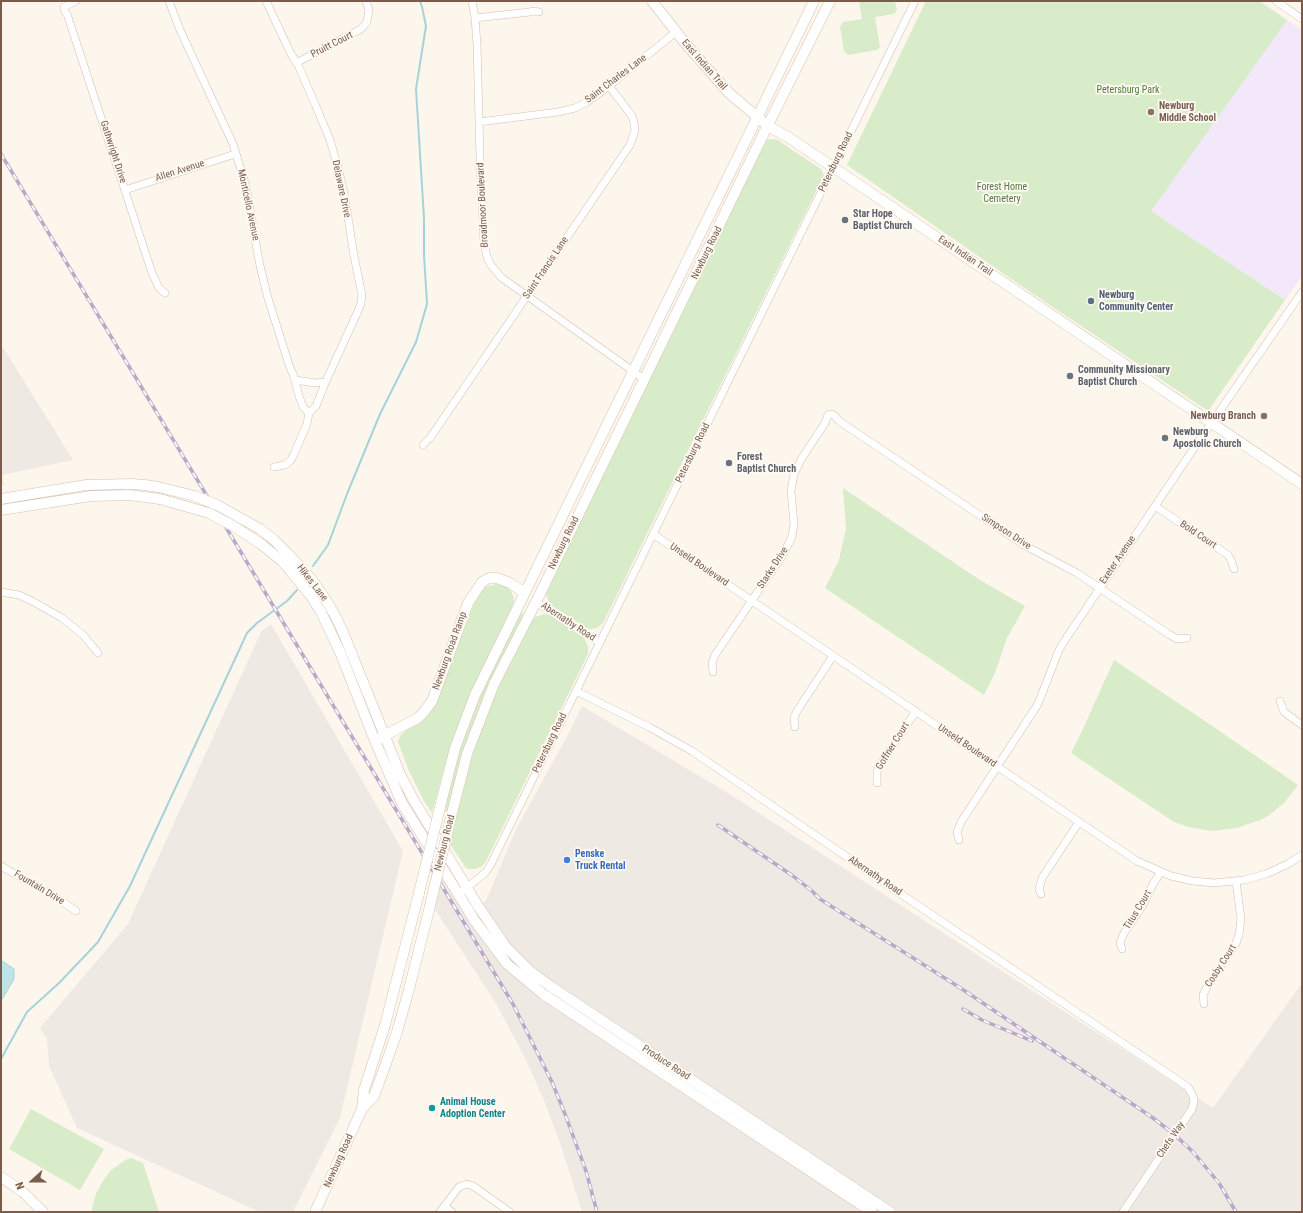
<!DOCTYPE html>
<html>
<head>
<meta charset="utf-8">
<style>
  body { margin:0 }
  #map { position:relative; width:1303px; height:1213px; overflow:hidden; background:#fdf6ec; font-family:"Roboto Condensed",sans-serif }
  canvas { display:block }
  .frame { position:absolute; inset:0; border:2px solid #7a5c4d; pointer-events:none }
  .north { position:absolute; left:12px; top:1161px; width:40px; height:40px; -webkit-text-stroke:3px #fffaf3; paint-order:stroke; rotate:249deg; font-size:11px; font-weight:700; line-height:16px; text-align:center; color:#7a5c4d }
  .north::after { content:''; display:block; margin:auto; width:14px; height:18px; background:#7a5c4d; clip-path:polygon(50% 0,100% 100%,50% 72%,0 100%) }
</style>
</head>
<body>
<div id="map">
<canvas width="1303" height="1213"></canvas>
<div class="frame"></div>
<div class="north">N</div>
</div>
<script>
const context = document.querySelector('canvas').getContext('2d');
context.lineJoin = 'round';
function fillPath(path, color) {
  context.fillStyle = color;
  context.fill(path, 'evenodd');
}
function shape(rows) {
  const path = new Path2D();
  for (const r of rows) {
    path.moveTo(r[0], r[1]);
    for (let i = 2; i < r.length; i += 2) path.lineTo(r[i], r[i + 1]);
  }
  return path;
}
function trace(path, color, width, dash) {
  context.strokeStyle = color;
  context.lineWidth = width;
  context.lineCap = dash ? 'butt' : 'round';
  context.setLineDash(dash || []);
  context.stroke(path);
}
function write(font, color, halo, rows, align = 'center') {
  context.font = font + ' "Roboto Condensed",sans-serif';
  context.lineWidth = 3.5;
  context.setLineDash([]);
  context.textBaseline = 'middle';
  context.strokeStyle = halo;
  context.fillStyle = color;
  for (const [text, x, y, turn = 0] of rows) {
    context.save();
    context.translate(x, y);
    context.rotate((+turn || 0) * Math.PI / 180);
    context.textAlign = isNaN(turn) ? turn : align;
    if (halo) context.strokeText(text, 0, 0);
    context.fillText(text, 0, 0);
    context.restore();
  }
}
const industrial = shape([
  [1,344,73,460,2,475,4,485,1,486],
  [271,624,403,851,340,1118,293,1212,260,1212,77,1128,49,1066,47,1039,40,1028,128,924,261,632],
  [582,706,728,793,1213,1108,1302,983,1302,1212,582,1212,562,1149,545,1103,526,1060,497,1005,434,908,442,876,465,914,486,901,516,829,569,733]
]);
const education = shape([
  [926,1,1259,1,1302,30,1302,276,1285,300,1151,211]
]);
const green = shape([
  [859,1,895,1,897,10,894,14,875,17,880,47,877,50,848,55,844,51,840,27,843,22,862,19],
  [926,1,1259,1,1287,20,1151,211,1285,300,1208,411,1017,283,847,165],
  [773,139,778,140,785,145,795,152,821,169,824,175,603,623,597,628,590,629,585,627,551,605,546,595,548,585,754,164,767,140],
  [843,488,980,580,1025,606,1007,638,995,673,984,695,825,588,839,560,846,528],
  [496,584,508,587,511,591,514,598,513,610,481,674,447,758,432,813,424,801,409,771,398,742,400,736,405,731,421,721,437,699,478,594,485,587],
  [520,612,525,615,448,810,445,812,446,806,445,805,453,770,464,736,489,674],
  [544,614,549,615,553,617,584,638,588,646,588,654,485,863,481,867,475,869,469,869,466,868,450,844,456,821,455,820,477,738,498,688,531,621,535,617],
  [1114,660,1205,721,1298,785,1284,803,1268,816,1260,820,1237,828,1212,831,1188,827,1174,822,1111,780,1071,753,1082,731],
  [31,1109,104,1149,80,1190,9,1149],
  [131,1158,143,1163,159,1212,92,1212,92,1208,96,1194,103,1181,110,1171,125,1160]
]);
const water = shape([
  [1,960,14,969,14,979,1,1001,1,960]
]);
const stream = shape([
  [313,566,328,545,347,494,380,414,416,342,427,304,424,255,424,218,416,89,426,26,422,7,420,1],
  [1,1059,27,1012,59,983,98,942,130,886,247,633,257,623,287,601,297,590]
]);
const street = shape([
  [76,1,64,7,65,12,67,14,152,273,159,288,165,293],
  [169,1,180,30,233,144,246,186,259,261,267,295,290,368,293,374,299,396,303,407,309,413],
  [266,1,291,54,298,65,315,104,330,140,339,171,345,198,354,256,362,295,361,303,358,311,326,381,316,406,309,413,307,424,294,454,291,460,285,465,274,467],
  [472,1,475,18,477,44,480,158,484,243,487,257,490,264,502,278,644,379],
  [1276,1,1302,19],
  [475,18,530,12,533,11,539,12],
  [296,63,361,29,367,22,368,15,369,10,366,1],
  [479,122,558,112,575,108,587,102,609,86,676,32],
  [125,190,235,154],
  [295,380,315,383,325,382],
  [423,445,430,438,630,145,635,131,634,123,632,116,609,86],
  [1155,506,1228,555,1231,560,1234,569],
  [653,534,1137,861,1171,876,1193,881,1214,883,1244,880,1266,874,1288,864,1302,855],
  [1,592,19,595,32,601,62,618,83,635,98,653],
  [536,602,600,643],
  [713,672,712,663,715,655,782,556,789,543,792,536,794,524,791,491,794,474,802,458,825,423,828,415,831,414,834,415,839,421,1024,545,1077,573,1170,635,1177,639,1187,638],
  [576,691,649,727,692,751,901,894,1188,1087,1193,1096,1194,1101,1192,1109,1123,1212],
  [1280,701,1284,712,1302,725],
  [795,727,794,718,797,711,833,656],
  [877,783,877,772,879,766,916,711],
  [959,840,957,832,961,822,1038,704,1059,650,1067,637,1192,451,1302,292],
  [1,866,60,900,76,911],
  [463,891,486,872,491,864,915,1],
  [1041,894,1039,889,1042,878,1079,822],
  [1122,949,1120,943,1124,933,1143,905,1153,884,1161,872],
  [1204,1004,1203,995,1207,987,1236,943,1239,935,1241,919,1236,881],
  [444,1206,452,1212],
  [440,1212,459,1187,467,1184,473,1186,510,1212]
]);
const secondary = shape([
  [652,1,685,43,729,93,768,126,788,137,843,174,1302,484],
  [1,499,86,485,131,484,145,485,158,487],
  [1,510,91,496,129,495,160,499],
  [260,529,273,539,289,555,313,581,326,600,337,619,345,637,400,774,413,799,478,906,506,947,530,971,550,986,890,1212],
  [261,544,283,562,311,596,321,612,340,652,375,741,402,803,475,921,507,964,543,994,872,1212],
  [380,738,418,718,423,713,432,701,468,603,482,582,489,578,497,578,510,583,525,593],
  [441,803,455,748,475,695,814,1],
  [451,817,467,754,494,684,536,602,762,137,830,1],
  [362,1109,364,1090,385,1025,419,893],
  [1,1177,23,1192,43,1212],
  [315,1212,362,1109,374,1096,384,1069,397,1032,408,993,429,910]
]);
const rail = shape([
  [1,154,513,1004,552,1082,565,1114,586,1171,597,1212],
  [718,825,793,876,812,891,820,899,834,908,910,956,965,991,1153,1118,1175,1135,1193,1152,1219,1183,1236,1212],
  [963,1009,982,1020,1032,1041]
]);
const secondaryBridge = shape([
  [158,487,195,496,217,505,260,529],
  [160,499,209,513,235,527,261,544],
  [419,893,441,803],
  [429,910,451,817]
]);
const markers = [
  [1151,112,4,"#8d6e63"],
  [845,220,4,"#6b7280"],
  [1091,301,4,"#5c6f8a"],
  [1070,376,4,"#6b7280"],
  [1264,416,4,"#8d6e63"],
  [1165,438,4,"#6b7280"],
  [729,463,4,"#6b7280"],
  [567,860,4,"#3f7fe0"],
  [432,1108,4,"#0f9aa8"]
];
const streetNames = [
  ["Pruitt Court",332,45,-27],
  ["East Indian Trail",704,65,49],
  ["Saint Charles Lane",616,79,-37],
  ["Gathwright Drive",113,152,72],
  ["Petersburg Road",836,162,-64],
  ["Allen Avenue",180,171,-18],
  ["Delaware Drive",341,189,78],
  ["Monticello Avenue",248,205,78],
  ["Broadmoor Boulevard",483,205,-93],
  ["Newburg Road",707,253,-64],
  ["East Indian Trail",965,256,34],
  ["Saint Francis Lane",546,268,-56],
  ["Petersburg Road",693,453,-64],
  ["Simpson Drive",1006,532,33],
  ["Bold Court",1198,535,34],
  ["Newburg Road",564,543,-64],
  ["Exeter Avenue",1118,560,-56],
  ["Unseld Boulevard",699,565,34],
  ["Starks Drive",773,568,-57],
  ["Hikes Lane",312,583,52],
  ["Abernathy Road",568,622,33],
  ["Newburg Road Ramp",450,651,-70],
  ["Petersburg Road",550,743,-64],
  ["Goffner Court",893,746,-58],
  ["Unseld Boulevard",967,746,34],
  ["Newburg Road",445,843,-76],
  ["Abernathy Road",875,876,34],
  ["Fountain Drive",39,888,31],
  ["Titus Court",1138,910,-59],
  ["Cosby Court",1221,966,-57],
  ["Produce Road",666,1063,33],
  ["Chefs Way",1171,1140,-56],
  ["Newburg Road",339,1161,-66]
];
const parkNames = [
  ["Petersburg Park",1128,90],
  ["Forest Home",1002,187],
  ["Cemetery",1002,199]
];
const educationNames = [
  ["Newburg",1159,106],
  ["Middle School",1159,118],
  ["Newburg Branch",1256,416,"right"]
];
const worshipNames = [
  ["Star Hope",853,214],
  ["Baptist Church",853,226],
  ["Community Missionary",1078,370],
  ["Baptist Church",1078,382],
  ["Newburg",1173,432],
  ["Apostolic Church",1173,444],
  ["Forest",737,457],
  ["Baptist Church",737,469]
];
const serviceNames = [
  ["Newburg",1099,295],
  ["Community Center",1099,307]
];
const shopNames = [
  ["Penske",575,854],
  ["Truck Rental",575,866]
];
const cultureNames = [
  ["Animal House",440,1102],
  ["Adoption Center",440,1114]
];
fillPath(industrial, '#efe9e4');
fillPath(education, '#f3e8fa');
fillPath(green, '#d8ecc9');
fillPath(water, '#bfe3e8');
trace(water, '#a5d3da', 1);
trace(stream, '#a5d3da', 2);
trace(street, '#d1beb0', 8);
trace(secondary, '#d6c0b0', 11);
trace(street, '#fff', 7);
trace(secondary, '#fff', 10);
trace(rail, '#b9a8c9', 3.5);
trace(rail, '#fffaf3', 2, [6]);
trace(secondaryBridge, '#d6c0b0', 11, []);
trace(secondaryBridge, '#fff', 10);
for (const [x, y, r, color] of markers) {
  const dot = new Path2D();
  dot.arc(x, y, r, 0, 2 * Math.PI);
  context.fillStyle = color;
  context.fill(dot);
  trace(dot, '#fffaf3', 1.5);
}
write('10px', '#7a5c4d', '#fffaf3', streetNames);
write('10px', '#537a41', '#fffaf3', parkNames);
write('bold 10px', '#785e54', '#fffaf3', educationNames, 'left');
write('bold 10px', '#5b616d', '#fffaf3', worshipNames, 'left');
write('bold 10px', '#4e5e75', '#fffaf3', serviceNames, 'left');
write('bold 10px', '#366cbe', '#fffaf3', shopNames, 'left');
write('bold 10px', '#0d838f', '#fffaf3', cultureNames, 'left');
</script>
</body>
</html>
